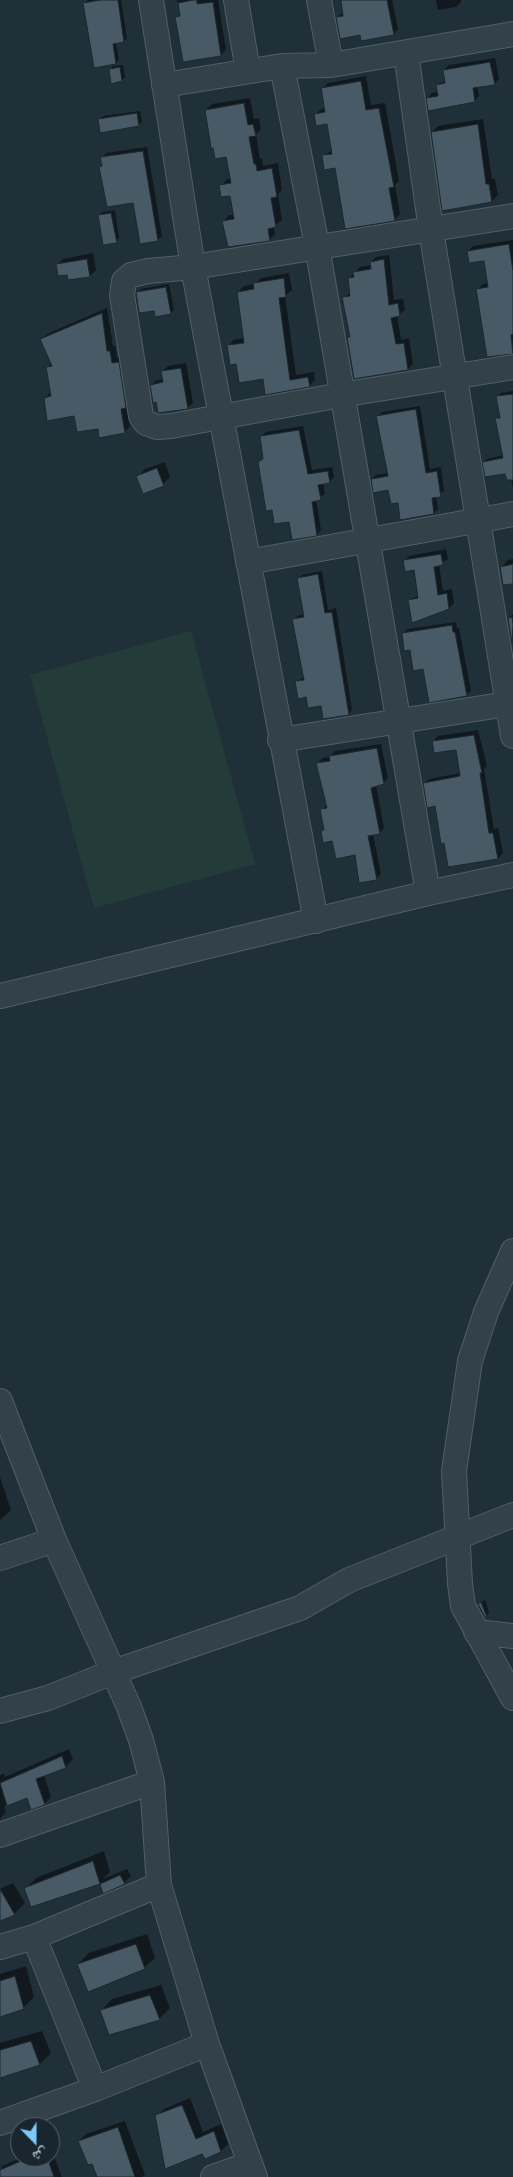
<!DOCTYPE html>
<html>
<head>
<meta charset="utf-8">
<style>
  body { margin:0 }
  #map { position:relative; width:513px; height:2177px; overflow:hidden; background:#203039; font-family:Helvetica,"Noto Naskh Arabic",sans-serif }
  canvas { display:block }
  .north { position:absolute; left:10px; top:2117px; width:50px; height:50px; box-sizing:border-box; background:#19262e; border:1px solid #55626b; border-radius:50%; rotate:158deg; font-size:14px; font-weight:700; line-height:20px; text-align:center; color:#aebcc6 }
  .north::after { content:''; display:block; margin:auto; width:18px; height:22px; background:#7dc8fc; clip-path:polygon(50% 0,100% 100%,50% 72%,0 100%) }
</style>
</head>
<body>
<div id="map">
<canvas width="513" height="2177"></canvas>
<div class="north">ش</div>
</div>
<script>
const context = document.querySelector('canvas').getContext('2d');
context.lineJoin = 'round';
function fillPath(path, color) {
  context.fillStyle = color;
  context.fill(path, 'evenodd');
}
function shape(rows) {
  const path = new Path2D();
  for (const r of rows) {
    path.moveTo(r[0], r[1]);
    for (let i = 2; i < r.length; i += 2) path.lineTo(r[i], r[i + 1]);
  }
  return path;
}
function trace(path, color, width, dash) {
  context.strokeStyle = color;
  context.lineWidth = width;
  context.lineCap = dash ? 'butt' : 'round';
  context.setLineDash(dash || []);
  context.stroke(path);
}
const green = shape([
  [191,631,255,864,94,908,30,675]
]);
const shadow = shape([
  [88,0,121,0,127,38,124,41,116,42,119,60,115,63,84,3],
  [177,0,218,0,226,50,220,55,177,17,180,14],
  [342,0,392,0,398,29,394,34,361,34,337,17,344,12],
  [436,0,461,0,461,2,456,7,438,10],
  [495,58,499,79,494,84,477,86,479,96,474,101,428,98,432,93,438,92,437,85,446,80,444,70,449,65],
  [123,65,125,77,122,80,110,70,113,66],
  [366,76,371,105,385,103,399,181,395,185,400,214,394,220,323,156,333,150,328,122,315,115,321,109,326,108,323,88,328,83],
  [250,98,254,119,259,118,261,129,256,134,260,159,262,158,263,166,278,163,282,190,278,194,282,220,274,226,275,234,269,240,223,222,229,215,235,215,231,194,221,186,227,179,232,179,227,156,206,110,212,104],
  [140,111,142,122,138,125,99,120,103,116],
  [483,119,492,179,495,179,498,195,492,201,432,132,438,126],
  [147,147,162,236,157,240,134,202,100,167,103,165,102,158,106,153],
  [115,210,119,238,116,241,99,216,102,212],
  [513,240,513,353,488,356,478,289,483,284,489,283,485,259,468,251,473,246],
  [93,253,96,270,90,276,68,273,57,265,63,259],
  [389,255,394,300,403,299,405,310,397,316,401,340,409,338,413,364,408,369,348,338,351,334,344,298,351,292,349,279,360,267,371,265,371,262,376,257],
  [289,273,292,290,285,296,296,375,314,372,315,380,309,386,264,378,237,362,228,346,234,340,244,338,238,292,244,286,255,284,261,278],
  [169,284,174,310,170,313,155,309,138,292,141,289],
  [107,308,113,346,115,346,117,358,124,357,131,401,127,405,130,426,124,432,99,427,45,398,51,392,48,367,52,363,42,339,47,334],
  [186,363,193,403,187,408,151,385,157,380,164,379,162,372,168,366],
  [513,391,513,489,510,472,484,462,487,459,503,455,497,419,500,416,498,397,501,393],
  [420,406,430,469,441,467,444,491,436,496,438,509,434,513,399,502,389,489,372,479,376,475,389,473,378,416,382,412],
  [303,426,312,470,332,467,334,477,329,482,323,483,325,494,316,499,321,530,317,534,273,509,259,462,264,458,261,437,266,432],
  [165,462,170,477,163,484,138,476,145,469],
  [446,549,448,559,439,565,443,591,452,589,454,603,449,608,409,600,419,595,415,569,404,561,409,556],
  [513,559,513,582,501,568,508,560],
  [322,571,328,610,336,608,352,710,348,714,322,705,307,696,296,682,304,677,294,619,298,616,304,614,299,579,302,575],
  [513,614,513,643,509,618],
  [456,622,457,628,459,628,471,691,466,695,424,668,403,634,407,629],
  [478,730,487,766,484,769,494,829,498,828,503,853,498,858,436,805,424,784,429,779,460,773,457,749,433,741,438,736],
  [381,744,388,778,383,783,376,785,384,828,379,833,373,834,381,874,376,879,356,854,322,831,325,828,322,810,327,805,318,763,322,758,330,757,335,751],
  [0,1477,11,1510,0,1520],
  [485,1600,489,1612,486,1616,479,1604],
  [69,1749,73,1759,66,1767,44,1775,51,1797,44,1804,28,1797,4,1806,6,1812,0,1819,0,1775,4,1774,5,1777],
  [104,1851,110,1872,103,1879,127,1869,131,1876,124,1883,103,1892,101,1882,32,1906,26,1888,36,1878],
  [13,1883,25,1903,14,1914,0,1920,0,1889],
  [147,1934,155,1958,144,1968,78,1964,89,1953],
  [26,1966,34,1997,23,2008,0,2016,0,1974],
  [161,1985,170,2008,159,2019,102,2010,112,1999],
  [42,2031,51,2053,40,2064,0,2076,0,2043],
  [190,2098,203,2132,221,2124,228,2144,221,2151,203,2152,157,2116,164,2109],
  [125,2121,145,2175,142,2177,98,2177,79,2141,86,2134],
  [50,2146,62,2177,0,2177,2,2166,23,2157,50,2157]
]);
const building = shape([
  [100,0,118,0,124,42,113,44,116,64,94,68,83,3,100,0],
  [193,0,197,0,197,4,213,2,221,56,183,62,175,17,180,16,178,3,193,0],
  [341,0,387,0,394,35,361,41,360,35,340,39,336,17,343,16,341,0],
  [490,62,495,85,473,88,475,102,428,111,426,98,438,96,436,85,445,83,443,70,490,62],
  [120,67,122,81,111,84,109,69,120,67],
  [361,81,366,110,379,108,394,187,389,188,395,221,345,229,335,168,324,170,322,155,332,154,327,124,316,126,314,114,325,112,321,88,361,81],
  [244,103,248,125,253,124,256,136,249,137,254,164,256,164,257,171,272,168,277,197,271,198,276,227,268,229,270,241,228,247,222,221,234,219,230,196,221,197,219,185,231,183,226,157,215,159,213,148,211,148,205,110,244,103],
  [137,113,139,126,100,133,98,119,137,113],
  [478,124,486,184,489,184,492,202,442,211,431,132,478,124],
  [143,151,158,241,140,244,133,203,107,207,99,167,102,166,100,157,143,151],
  [111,213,117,243,103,245,98,215,111,213],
  [509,244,513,271,513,334,511,335,513,354,487,357,476,289,488,287,484,261,469,263,467,251,509,244],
  [87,259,90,277,68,280,67,275,58,276,56,264,87,259],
  [384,259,389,305,398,303,400,316,391,318,396,344,404,343,408,370,354,379,347,337,350,337,342,297,350,296,348,278,354,277,353,272,371,269,370,262,384,259],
  [284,278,286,297,279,298,290,380,308,377,310,387,265,395,263,379,239,383,236,364,230,365,227,345,244,343,237,292,254,289,253,283,284,278],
  [166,287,171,314,155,317,154,311,139,313,136,292,166,287],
  [102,313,107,351,110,351,112,363,119,362,126,408,121,409,125,433,99,438,98,429,77,432,74,416,47,421,44,398,51,396,46,367,52,366,40,339,102,313],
  [181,368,188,409,158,413,156,402,153,403,150,385,163,382,161,371,181,368],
  [513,394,513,480,507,480,505,474,485,477,482,462,503,458,495,418,500,418,496,396,513,394],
  [416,409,426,473,437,471,441,497,432,498,434,514,400,520,398,503,391,504,388,490,373,493,371,479,388,476,376,416,416,409],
  [299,430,308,474,328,471,330,483,318,485,321,500,312,502,317,536,292,540,289,522,274,524,272,510,266,511,258,462,263,459,260,436,299,430],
  [157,468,164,486,143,494,136,476,157,468],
  [441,554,443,565,434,567,438,595,447,593,449,609,412,623,408,600,418,598,414,570,405,572,403,560,441,554],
  [513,564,513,584,503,585,500,567,513,564],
  [318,574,325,613,332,612,349,715,323,719,321,706,308,708,306,697,298,699,295,681,304,680,292,619,304,617,297,578,318,574],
  [512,617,513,624,512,644,508,618,512,617],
  [452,625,453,632,455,632,467,696,429,703,423,669,413,671,410,650,404,651,402,633,452,625],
  [474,735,482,773,480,773,489,833,493,833,498,859,448,867,444,843,441,844,435,806,427,808,423,783,460,776,456,750,434,753,432,741,474,735],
  [377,748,384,784,371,788,380,834,368,836,377,880,359,883,355,855,336,859,332,841,323,843,321,831,324,830,320,809,327,808,316,763,330,761,329,756,377,748],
  [481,1602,487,1617,485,1617,478,1604,481,1602],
  [62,1756,66,1768,36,1779,45,1805,31,1810,27,1798,7,1806,0,1783,62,1756],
  [93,1861,100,1884,31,1907,24,1888,93,1861],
  [120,1875,125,1884,103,1894,100,1884,120,1875],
  [0,1889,15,1915,0,1921,0,1889],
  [136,1944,145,1969,88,1992,77,1964,136,1944],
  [15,1976,24,2009,0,2017,0,1981,15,1976],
  [150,1995,160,2020,109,2035,100,2010,150,1995],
  [31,2041,40,2065,0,2078,0,2050,31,2041],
  [182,2105,196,2139,214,2131,221,2152,205,2159,202,2154,165,2169,155,2115,182,2105],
  [118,2127,135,2177,97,2177,92,2164,88,2165,78,2141,118,2127],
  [30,2157,47,2157,54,2177,0,2177,0,2170,30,2157]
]);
const minor = shape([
  [151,0,193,267,316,921],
  [236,0,248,71],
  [319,0,331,65],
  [406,53,431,230,513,736],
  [282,66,317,246,428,893],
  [164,85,282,66,331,65,513,34],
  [513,216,193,267,148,271,131,275,124,281,122,295,141,416,146,423,157,427,171,426,341,395,513,367],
  [248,562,513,514],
  [280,740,507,704],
  [0,996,428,893,513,875],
  [513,1251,486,1312,470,1361,454,1471,460,1584,463,1606,513,1698],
  [0,1401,54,1540,129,1707,141,1740,152,1782,159,1885,207,2044,255,2177],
  [0,1558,54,1540],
  [476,1632,513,1636],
  [0,1711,48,1698,113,1672,300,1608,349,1580,513,1515],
  [0,1835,152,1782],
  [34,1937,95,2089],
  [0,1947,34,1937,159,1885],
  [0,2123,95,2089,207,2044],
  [213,2177,250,2164]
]);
fillPath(green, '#233c39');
fillPath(shadow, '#0007');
fillPath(building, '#485a65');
trace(building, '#1b2830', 1);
trace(minor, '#515f67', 26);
trace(minor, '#334149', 24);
</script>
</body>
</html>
